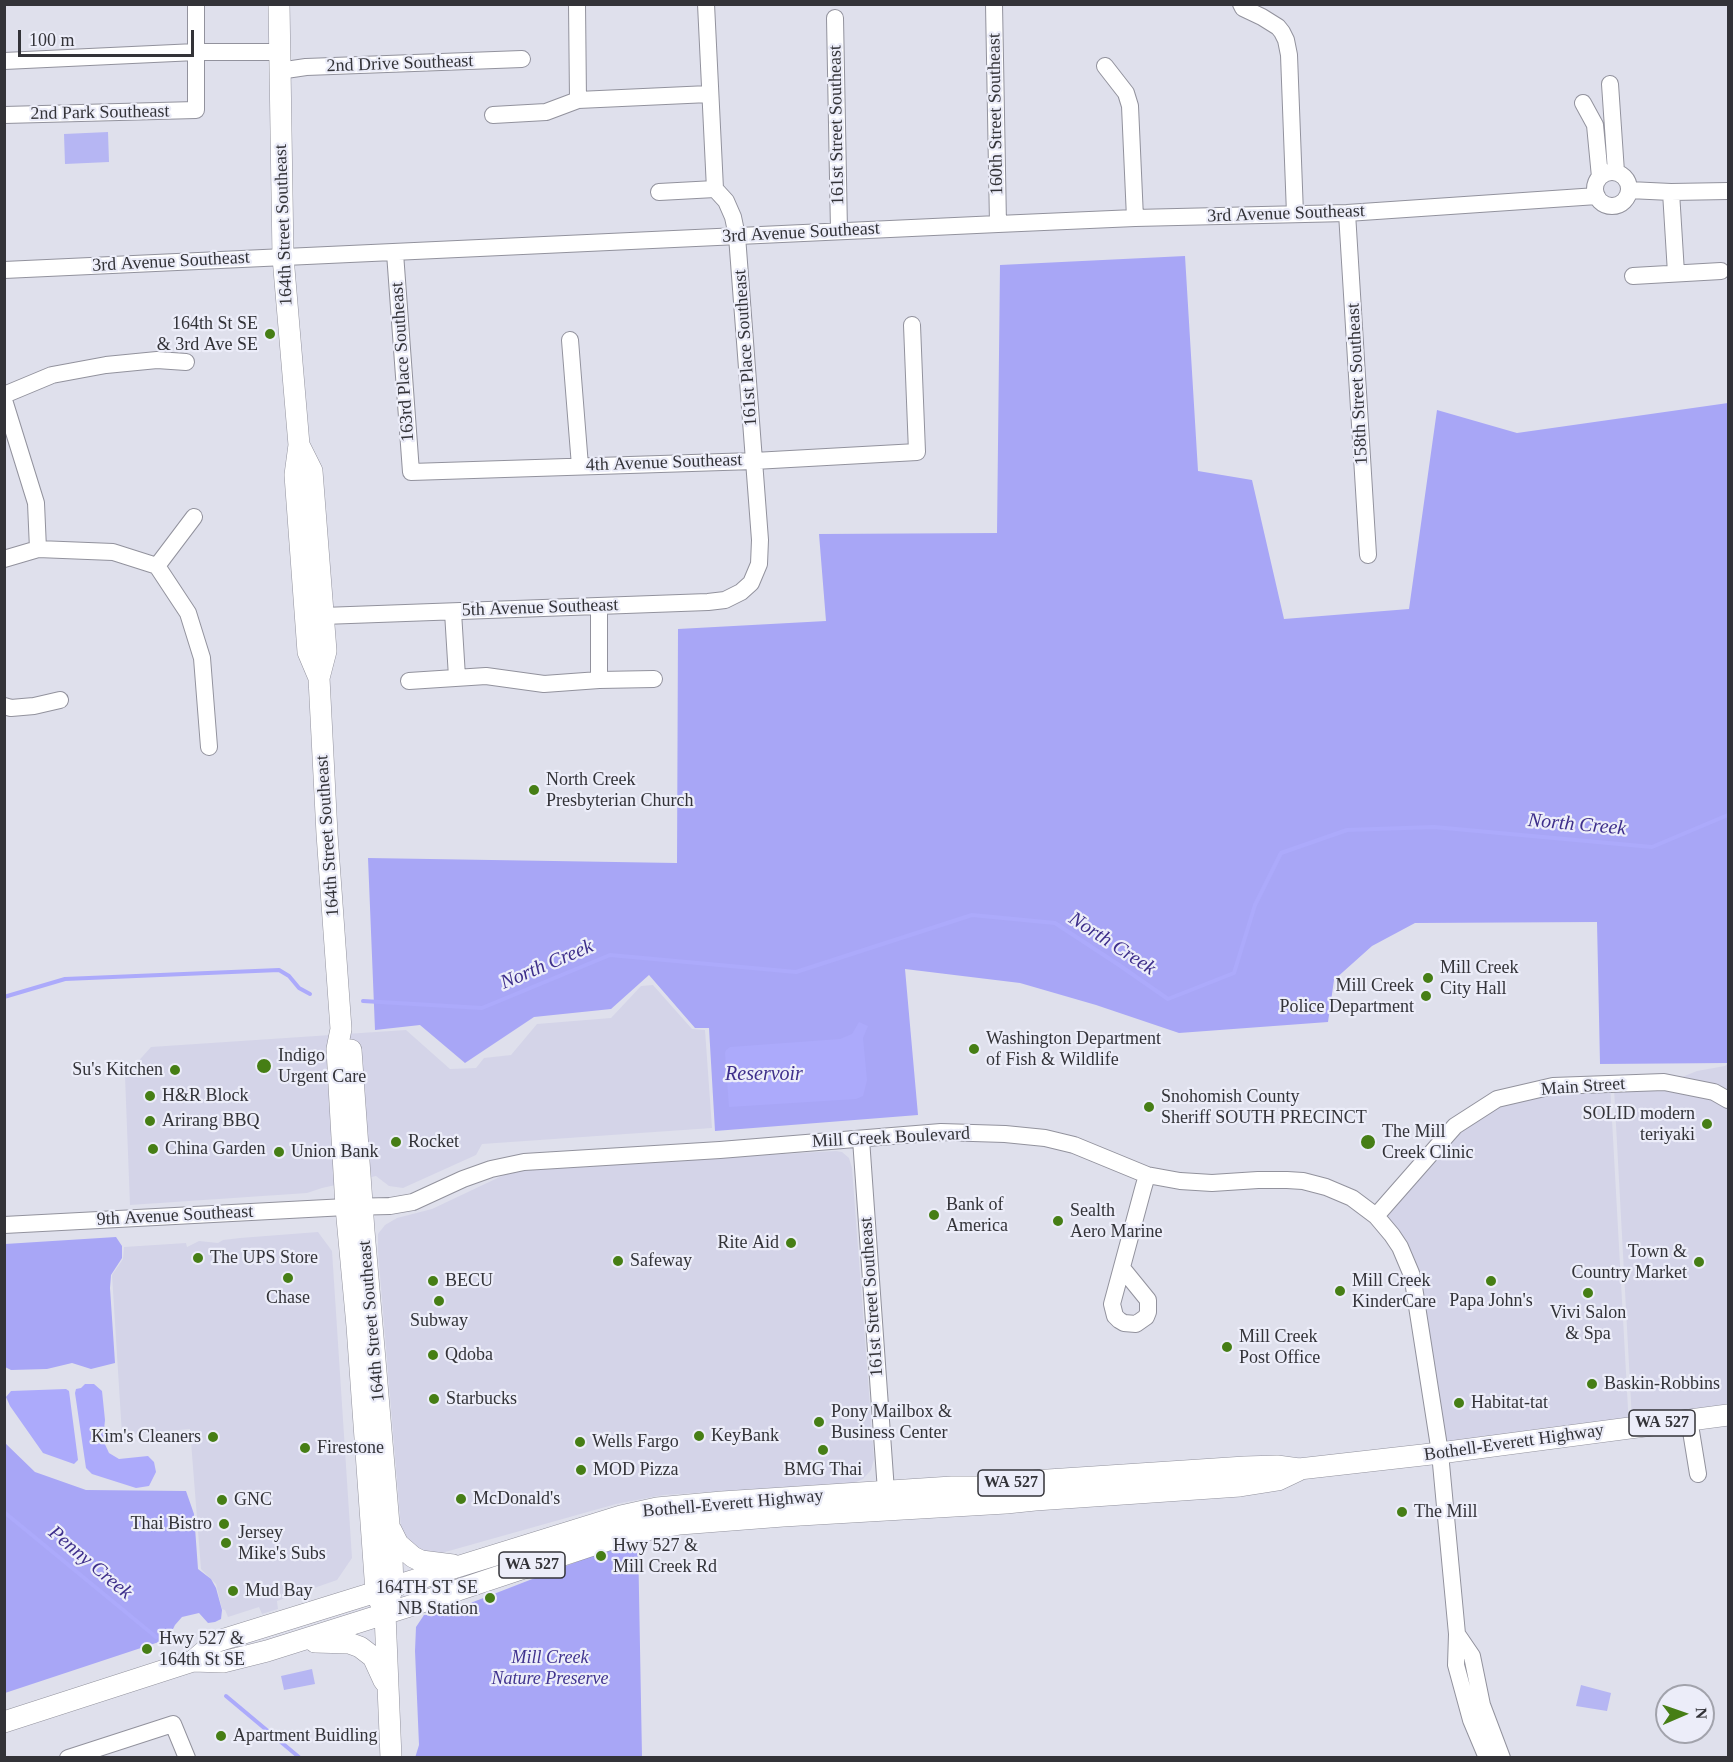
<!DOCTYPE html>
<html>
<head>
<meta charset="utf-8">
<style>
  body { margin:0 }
  #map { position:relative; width:1733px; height:1762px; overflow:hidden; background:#dfe0ec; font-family:Georgia,serif }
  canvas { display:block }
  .frame { position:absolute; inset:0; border:6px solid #333338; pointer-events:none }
  .north { position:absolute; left:1655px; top:1684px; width:60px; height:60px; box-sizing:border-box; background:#ecedf9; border:2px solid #a2a3ac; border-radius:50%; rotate:88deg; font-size:16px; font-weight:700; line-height:24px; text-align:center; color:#333338 }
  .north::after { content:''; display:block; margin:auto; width:21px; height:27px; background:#467e15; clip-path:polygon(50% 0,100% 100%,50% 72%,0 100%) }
  .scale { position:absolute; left:18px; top:30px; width:176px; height:27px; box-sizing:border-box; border:3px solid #333338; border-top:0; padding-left:8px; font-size:18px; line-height:21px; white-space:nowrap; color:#333338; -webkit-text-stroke:4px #ecedf9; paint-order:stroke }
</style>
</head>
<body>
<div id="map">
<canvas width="1733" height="1762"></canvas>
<div class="frame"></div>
<div class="north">N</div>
<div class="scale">100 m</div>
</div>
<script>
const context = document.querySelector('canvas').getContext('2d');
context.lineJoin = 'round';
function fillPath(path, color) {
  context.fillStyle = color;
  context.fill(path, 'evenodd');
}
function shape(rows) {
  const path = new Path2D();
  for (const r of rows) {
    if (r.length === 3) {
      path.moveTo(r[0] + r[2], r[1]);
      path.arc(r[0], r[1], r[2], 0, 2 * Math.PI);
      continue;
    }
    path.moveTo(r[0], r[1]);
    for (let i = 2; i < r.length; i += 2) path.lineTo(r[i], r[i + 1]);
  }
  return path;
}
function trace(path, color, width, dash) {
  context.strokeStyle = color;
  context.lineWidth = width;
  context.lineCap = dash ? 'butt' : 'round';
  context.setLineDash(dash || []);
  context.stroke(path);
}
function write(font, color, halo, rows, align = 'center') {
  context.font = font + ' Georgia,serif';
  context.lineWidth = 4.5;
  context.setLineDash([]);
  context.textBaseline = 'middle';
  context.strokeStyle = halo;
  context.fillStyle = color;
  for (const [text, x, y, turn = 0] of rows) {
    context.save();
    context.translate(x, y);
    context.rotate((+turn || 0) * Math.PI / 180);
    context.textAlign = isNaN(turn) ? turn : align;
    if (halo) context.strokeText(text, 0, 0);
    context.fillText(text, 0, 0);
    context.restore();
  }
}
const built = shape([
  [653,985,692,1029,705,1030,712,1128,482,1144,476,1155,403,1188,389,1186,376,1176,322,1188,307,1193,130,1205,125,1076,151,1047,406,1030,450,1069,476,1068,484,1058,511,1055,537,1024,611,1018,641,986],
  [1728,1063,1728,1408,1632,1420,1614,1088,1657,1087,1697,1071,1725,1066],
  [1610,1084,1629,1427,1440,1453,1414,1287,1376,1216,1455,1126,1497,1099],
  [836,1151,842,1152,849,1158,852,1168,874,1459,871,1470,863,1479,854,1483,663,1495,616,1504,438,1554,431,1555,408,1544,401,1528,378,1251,378,1234,385,1225,397,1218,432,1209,506,1174,516,1172,552,1167],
  [318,1232,332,1251,352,1558,337,1580,277,1601,278,1609,262,1614,259,1607,228,1617,225,1610,222,1609,216,1584,201,1569,190,1429,122,1435,112,1275,123,1259,124,1247,186,1243,187,1247,199,1241,218,1243,223,1240,240,1238]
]);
const green = shape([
  [108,132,109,162,65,164,64,134],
  [312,1669,315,1684,284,1690,281,1676],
  [1581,1685,1611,1693,1607,1711,1576,1706]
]);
const forest = shape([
  [1185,256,1198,471,1252,480,1284,619,1409,609,1437,410,1517,433,1728,403,1728,1063,1600,1064,1597,922,1415,923,1372,946,1334,980,1328,1022,1179,1033,1096,1005,1020,983,905,969,918,1115,715,1131,709,1028,695,1028,649,975,611,1009,534,1017,465,1063,420,1025,375,1030,368,858,677,863,678,629,826,621,819,534,997,533,1000,265],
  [116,1237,122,1246,122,1258,111,1275,110,1288,115,1363,91,1369,72,1363,47,1369,11,1370,5,1367,5,1244],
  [4,1442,35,1472,86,1490,186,1491,194,1514,198,1569,211,1579,216,1588,222,1610,221,1619,215,1622,208,1623,199,1613,182,1617,175,1625,168,1639,5,1693],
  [638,1538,642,1757,415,1758,419,1745,415,1651,416,1627,424,1615,432,1615,455,1609]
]);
const water = shape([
  [859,1022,868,1026,863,1038,867,1080,863,1096,856,1099,729,1107,725,1053,726,1050,730,1047,840,1039,852,1034],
  [85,1384,94,1384,102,1391,105,1420,103,1440,109,1453,119,1459,148,1456,154,1462,156,1472,149,1486,136,1488,92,1474,86,1468,75,1393,76,1389,81,1388],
  [66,1389,69,1391,78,1460,74,1464,43,1453,10,1406,6,1397,11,1391]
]);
const stream = shape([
  [4,997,65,979,279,970,289,976,299,988,310,994],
  [363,1001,482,1008,610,955,796,972,972,915,1055,923,1119,965,1168,999,1234,973,1255,905,1281,853,1347,830,1434,827,1652,847,1728,815],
  [4,1512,156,1637],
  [226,1696,300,1758]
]);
const minor = shape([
  [577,4,578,100],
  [994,4,998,224],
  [1241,4,1243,8,1262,17,1278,27,1282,32,1286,40,1289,55,1295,214],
  [835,18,839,231],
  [4,61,196,52,279,52],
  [1105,66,1126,93,1130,106,1135,218],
  [279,71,306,67,522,59],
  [1610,84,1616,172],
  [1583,103,1595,125,1600,177],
  [4,115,196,110,196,4],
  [493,115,546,112,578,100,709,94],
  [1612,189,17],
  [1629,190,1671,192,1728,191],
  [659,192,715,189],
  [1671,192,1676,273],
  [1347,213,1368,555],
  [395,253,411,472,754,461,917,452,912,325],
  [4,270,998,224,1135,218,1347,213,1597,196],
  [1633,276,1721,271],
  [570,340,580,466],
  [4,395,52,375,106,365,157,360,186,362],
  [4,400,36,503,38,549],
  [194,517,157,566,188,613,202,658,209,747],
  [4,559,38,549,113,552,157,566],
  [599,606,599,680],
  [453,612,457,677],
  [323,616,708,602,725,600,741,592,751,583,759,564,760,540,737,236,733,217,726,201,715,189,706,4],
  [409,681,486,676,544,684,599,680,654,679],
  [4,706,11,708,34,706,60,700],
  [861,1139,886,1491],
  [1376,1216,1455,1126,1497,1099,1553,1086,1664,1082,1714,1092,1728,1100],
  [4,1225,346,1207,390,1206,413,1202,463,1179,491,1169,524,1162,720,1150,941,1132,1005,1134,1045,1138,1074,1145,1147,1175,1180,1181,1212,1183,1258,1180,1287,1180,1303,1181,1326,1187,1352,1198,1376,1216,1392,1235,1400,1247,1411,1273,1414,1287,1440,1453,1457,1634,1456,1665,1471,1720,1487,1758],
  [1122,1268,1148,1300,1148,1312,1146,1317,1136,1324,1124,1323,1119,1320,1115,1316,1112,1304,1143,1189,1147,1175],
  [1689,1419,1698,1474],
  [1457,1634,1472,1656,1482,1705,1502,1758],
  [68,1758,173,1724,187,1758]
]);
const major = shape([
  [279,4,283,257,299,445,295,475,308,652,319,678],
  [299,445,312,471,326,651,319,678,327,834,341,1029,337,1049,340,1103,346,1207,357,1326,376,1592,385,1614,391,1758],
  [351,1050,364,1231,392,1560,393,1586,389,1599],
  [391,1530,398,1544,413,1557,421,1561,453,1565],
  [315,1642,349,1643,360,1647,373,1657,384,1681],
  [193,1661,215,1642,621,1516,657,1508,722,1502,952,1487,977,1487,1033,1481,1245,1467,1277,1466,1299,1469,1440,1453,1728,1415],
  [4,1722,193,1661,223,1662,267,1651,413,1605,620,1536,647,1530,680,1524,783,1516,1006,1503,1035,1500,1240,1486,1278,1480,1299,1470]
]);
const markers = [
  [270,334,6,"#467e15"],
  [534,790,6,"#467e15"],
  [1428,978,6,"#467e15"],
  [1426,996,6,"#467e15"],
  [974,1049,6,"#467e15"],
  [264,1066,8,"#467e15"],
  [175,1070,6,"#467e15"],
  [150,1096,6,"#467e15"],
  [1149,1107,6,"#467e15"],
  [150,1121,6,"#467e15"],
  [1707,1124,6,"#467e15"],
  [396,1142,6,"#467e15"],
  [1368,1142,8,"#467e15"],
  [153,1149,6,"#467e15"],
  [279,1152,6,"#467e15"],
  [934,1215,6,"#467e15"],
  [1058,1221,6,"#467e15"],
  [791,1243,6,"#467e15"],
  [198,1258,6,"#467e15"],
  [618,1261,6,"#467e15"],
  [1699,1262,6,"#467e15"],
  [288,1278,6,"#467e15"],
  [433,1281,6,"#467e15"],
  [1491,1281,6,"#467e15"],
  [1340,1291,6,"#467e15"],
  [1588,1293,6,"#467e15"],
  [439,1301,6,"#467e15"],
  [1227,1347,6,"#467e15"],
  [433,1355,6,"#467e15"],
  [1592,1384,6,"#467e15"],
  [434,1399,6,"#467e15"],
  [1459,1403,6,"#467e15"],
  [819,1422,6,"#467e15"],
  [699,1436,6,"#467e15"],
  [213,1437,6,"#467e15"],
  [580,1442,6,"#467e15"],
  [305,1448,6,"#467e15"],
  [823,1450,6,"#467e15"],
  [581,1470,6,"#467e15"],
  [461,1499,6,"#467e15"],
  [222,1500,6,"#467e15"],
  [1402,1512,6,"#467e15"],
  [224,1524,6,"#467e15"],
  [226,1543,6,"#467e15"],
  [601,1556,6,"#467e15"],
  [233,1591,6,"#467e15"],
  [490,1598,6,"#467e15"],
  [147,1649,6,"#467e15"],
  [221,1736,6,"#467e15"]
];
const shields = [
  [1662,1423,66],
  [1011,1483,66],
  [532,1565,66]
];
const shieldNames = [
  ["WA 527",1662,1423],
  ["WA 527",1011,1483],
  ["WA 527",532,1565]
];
const streetNames = [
  ["2nd Drive Southeast",400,64,-2],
  ["2nd Park Southeast",100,113,-1],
  ["160th Street Southeast",996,114,-91],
  ["161st Street Southeast",837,125,-91],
  ["3rd Avenue Southeast",1286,214,-2],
  ["164th Street Southeast",284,225,-92],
  ["3rd Avenue Southeast",801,233,-3],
  ["3rd Avenue Southeast",171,262,-3],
  ["161st Place Southeast",746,348,-94],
  ["163rd Place Southeast",403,362,-94],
  ["158th Street Southeast",1358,384,-93],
  ["4th Avenue Southeast",664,463,-2],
  ["5th Avenue Southeast",540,608,-2],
  ["164th Street Southeast",328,836,-94],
  ["Main Street",1583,1087,-4],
  ["Mill Creek Boulevard",891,1138,-3],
  ["9th Avenue Southeast",175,1216,-3],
  ["161st Street Southeast",872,1297,-94],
  ["164th Street Southeast",372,1321,-95],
  ["Bothell-Everett Highway",1514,1443,-8],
  ["Bothell-Everett Highway",733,1504,-5]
];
const poiNames = [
  ["164th St SE",258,324,"right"],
  ["& 3rd Ave SE",258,345,"right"],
  ["North Creek",546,780],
  ["Presbyterian Church",546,801],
  ["Mill Creek",1440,968],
  ["City Hall",1440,989],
  ["Mill Creek",1414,986,"right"],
  ["Police Department",1414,1007,"right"],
  ["Washington Department",986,1039],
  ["of Fish & Wildlife",986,1060],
  ["Indigo",278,1056],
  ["Urgent Care",278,1077],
  ["Su's Kitchen",163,1070,"right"],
  ["H&R Block",162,1096],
  ["Snohomish County",1161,1097],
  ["Sheriff SOUTH PRECINCT",1161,1118],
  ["SOLID modern",1695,1114,"right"],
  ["teriyaki",1695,1135,"right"],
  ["Arirang BBQ",162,1121],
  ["The Mill",1382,1132],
  ["Creek Clinic",1382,1153],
  ["Rocket",408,1142],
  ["China Garden",165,1149],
  ["Union Bank",291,1152],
  ["Bank of",946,1205],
  ["America",946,1226],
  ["Sealth",1070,1211],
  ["Aero Marine",1070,1232],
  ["Rite Aid",779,1243,"right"],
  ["Town &",1687,1252,"right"],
  ["Country Market",1687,1273,"right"],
  ["The UPS Store",210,1258],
  ["Safeway",630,1261],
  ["BECU",445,1281],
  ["Mill Creek",1352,1281],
  ["KinderCare",1352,1302],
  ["Chase",288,1298,"center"],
  ["Papa John's",1491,1301,"center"],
  ["Vivi Salon",1588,1313,"center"],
  ["& Spa",1588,1334,"center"],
  ["Subway",439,1321,"center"],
  ["Mill Creek",1239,1337],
  ["Post Office",1239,1358],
  ["Qdoba",445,1355],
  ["Baskin-Robbins",1604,1384],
  ["Starbucks",446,1399],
  ["Habitat-tat",1471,1403],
  ["Pony Mailbox &",831,1412],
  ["Business Center",831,1433],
  ["KeyBank",711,1436],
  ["Kim's Cleaners",201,1437,"right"],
  ["Wells Fargo",592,1442],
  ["Firestone",317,1448],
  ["MOD Pizza",593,1470],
  ["BMG Thai",823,1470,"center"],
  ["McDonald's",473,1499],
  ["GNC",234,1500],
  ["The Mill",1414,1512],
  ["Thai Bistro",212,1524,"right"],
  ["Jersey",238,1533],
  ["Mike's Subs",238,1554],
  ["Hwy 527 &",613,1546],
  ["Mill Creek Rd",613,1567],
  ["164TH ST SE",478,1588,"right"],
  ["NB Station",478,1609,"right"],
  ["Mud Bay",245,1591],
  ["Hwy 527 &",159,1639],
  ["164th St SE",159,1660],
  ["Apartment Buidling",233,1736]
];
const parkNames = [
  ["Mill Creek",550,1658],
  ["Nature Preserve",550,1679]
];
const waterNames = [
  ["North Creek",1577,825,5],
  ["North Creek",1112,944,33],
  ["North Creek",547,965,-23],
  ["Reservoir",764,1075],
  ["Penny Creek",90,1563,40]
];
fillPath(built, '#d4d4e8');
fillPath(green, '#b6b6f3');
fillPath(forest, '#a8a6f6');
fillPath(water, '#acaafb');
trace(stream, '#acaafb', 4);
trace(minor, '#92929d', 18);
trace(major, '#92929d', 22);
trace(minor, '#fff', 16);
trace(major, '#fff', 21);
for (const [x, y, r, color] of markers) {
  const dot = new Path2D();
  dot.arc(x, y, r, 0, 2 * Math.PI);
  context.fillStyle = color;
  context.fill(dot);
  trace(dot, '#ecedf9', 2);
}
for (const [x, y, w] of shields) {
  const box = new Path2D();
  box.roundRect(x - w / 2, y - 13, w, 26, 4.5);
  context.fillStyle = '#ecedf9';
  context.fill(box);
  trace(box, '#333338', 1.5);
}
write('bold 16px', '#333338', null, shieldNames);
write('18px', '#333338', '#ecedf9', streetNames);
write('18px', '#333338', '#ecedf9', poiNames, 'left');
write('italic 18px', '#41348f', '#ecedf9', parkNames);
write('italic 20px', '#3e2f8b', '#ecedf9', waterNames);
</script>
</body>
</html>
